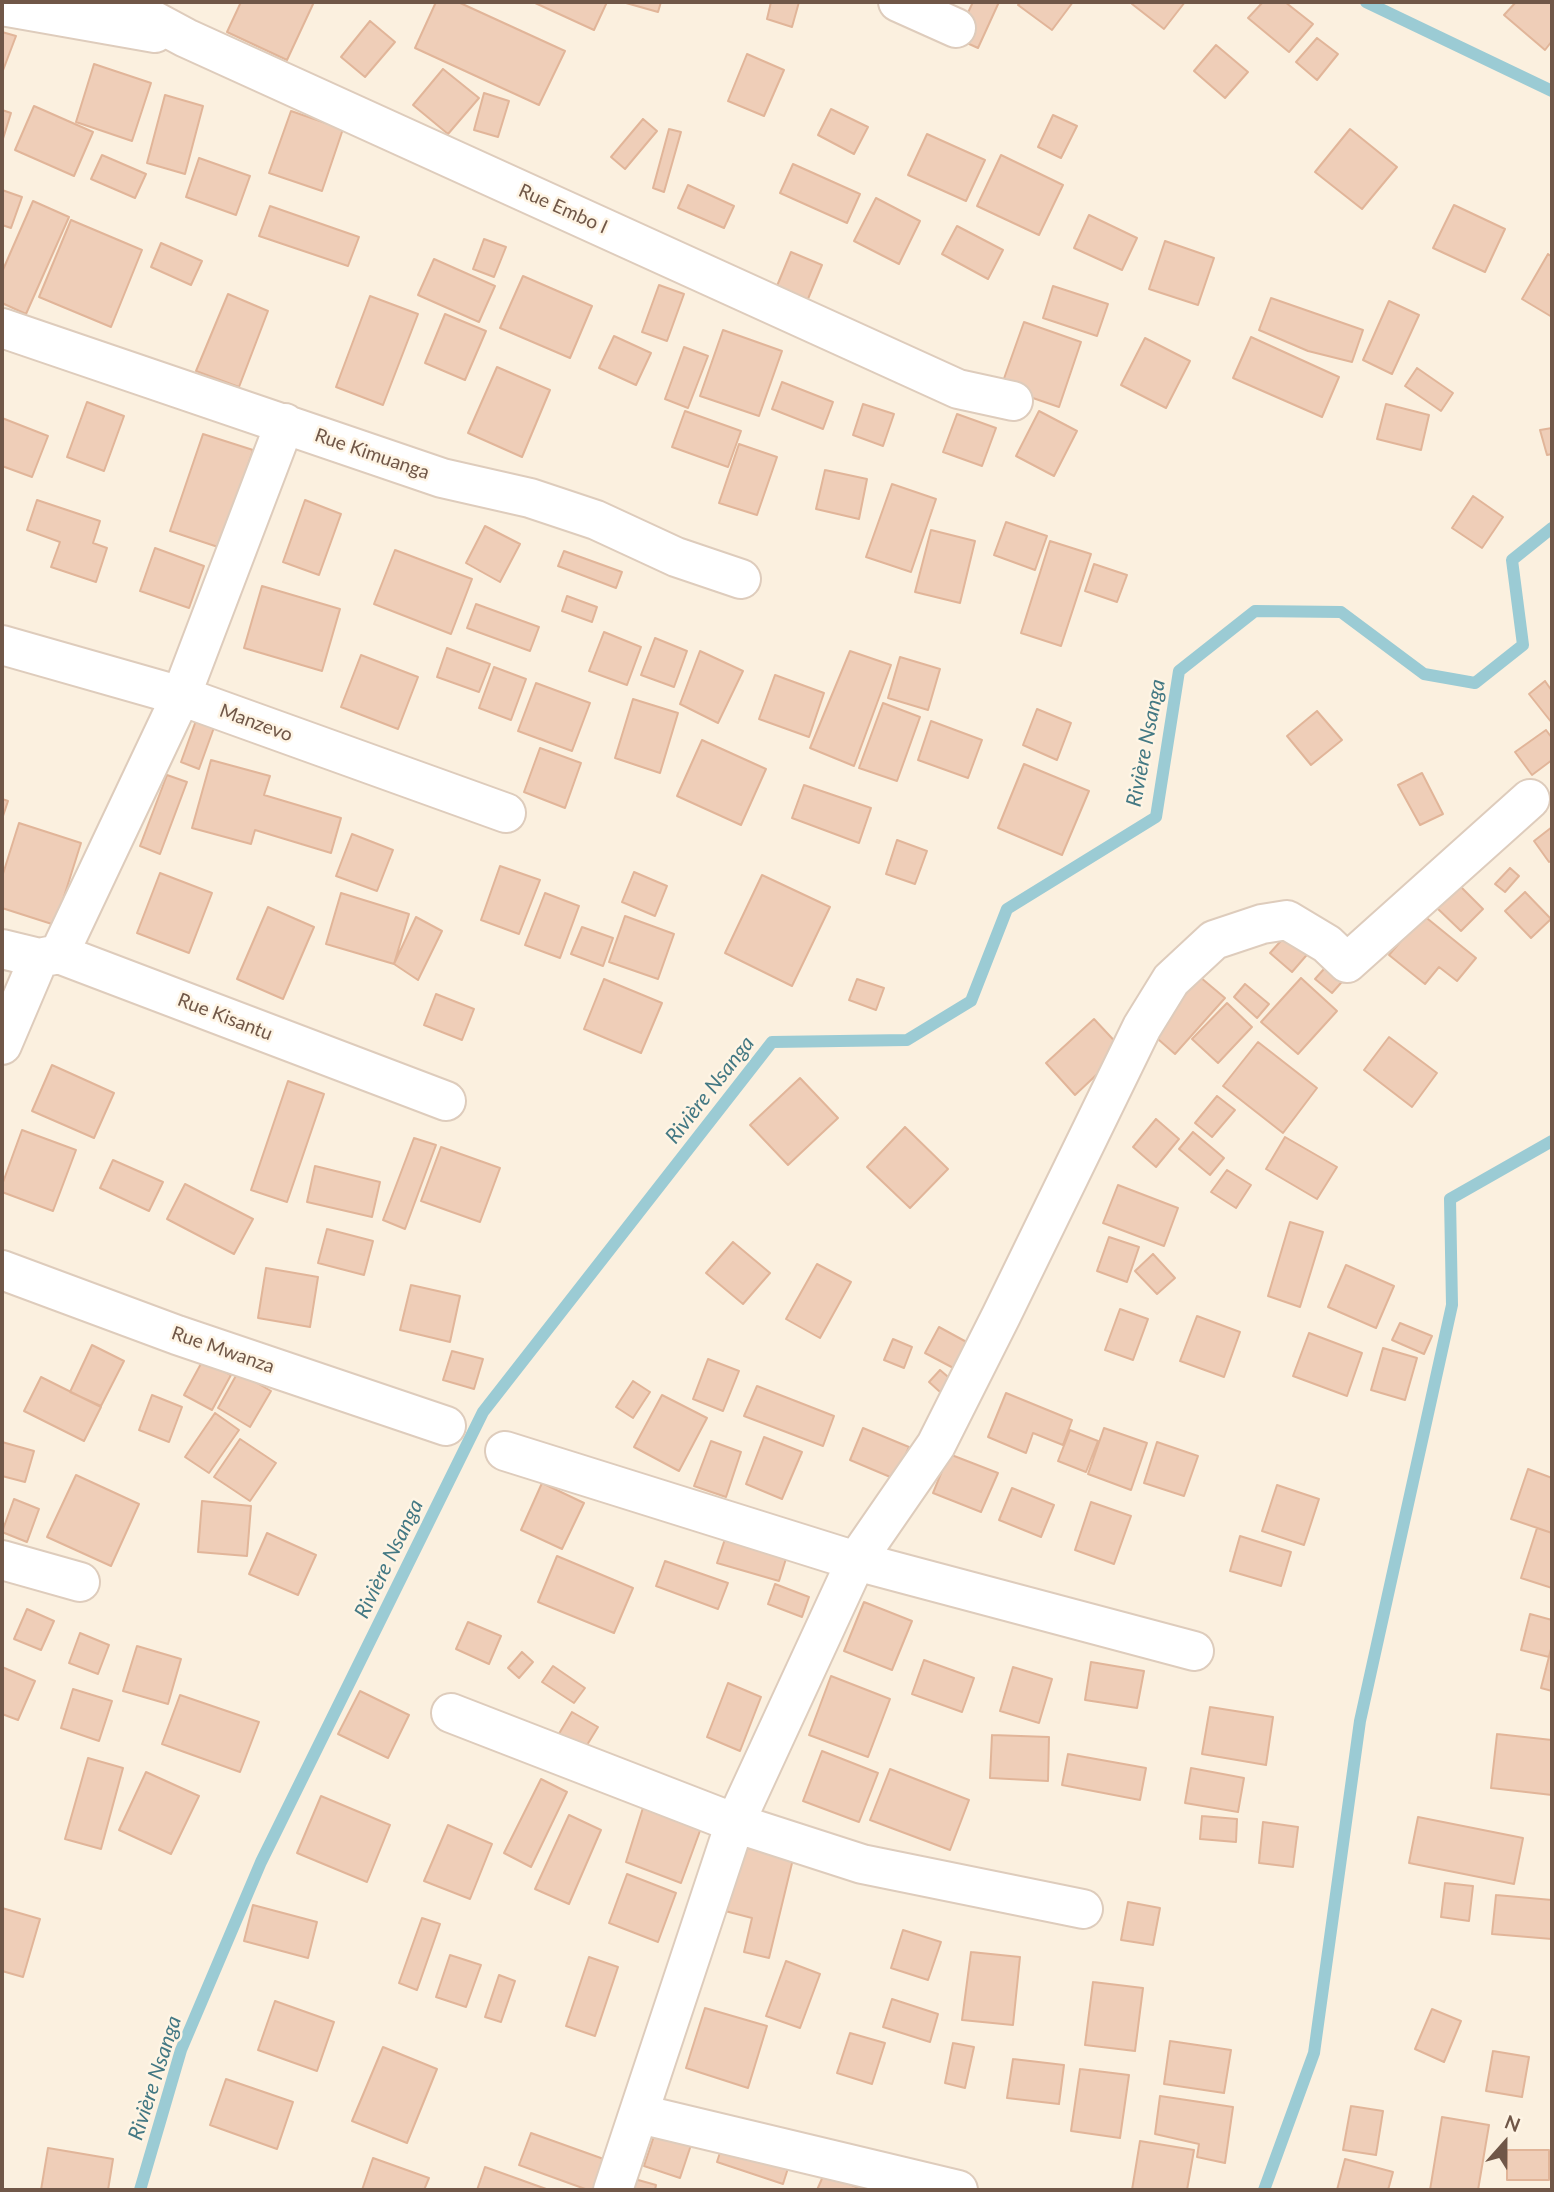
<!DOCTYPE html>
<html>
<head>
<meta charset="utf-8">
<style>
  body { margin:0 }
  #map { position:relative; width:1554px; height:2192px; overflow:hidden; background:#fbf0df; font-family:Lato,sans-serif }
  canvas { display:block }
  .frame { position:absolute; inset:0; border:4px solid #705748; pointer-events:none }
  .north { position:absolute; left:1470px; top:2108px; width:70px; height:70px; -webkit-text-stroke:5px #fef4e4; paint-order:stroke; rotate:21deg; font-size:19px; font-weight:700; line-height:28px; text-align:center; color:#705748 }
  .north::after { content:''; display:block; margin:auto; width:24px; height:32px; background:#705748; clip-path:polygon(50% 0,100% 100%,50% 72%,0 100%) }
</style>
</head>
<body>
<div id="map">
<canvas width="1554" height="2192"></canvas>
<div class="frame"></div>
<div class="north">N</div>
</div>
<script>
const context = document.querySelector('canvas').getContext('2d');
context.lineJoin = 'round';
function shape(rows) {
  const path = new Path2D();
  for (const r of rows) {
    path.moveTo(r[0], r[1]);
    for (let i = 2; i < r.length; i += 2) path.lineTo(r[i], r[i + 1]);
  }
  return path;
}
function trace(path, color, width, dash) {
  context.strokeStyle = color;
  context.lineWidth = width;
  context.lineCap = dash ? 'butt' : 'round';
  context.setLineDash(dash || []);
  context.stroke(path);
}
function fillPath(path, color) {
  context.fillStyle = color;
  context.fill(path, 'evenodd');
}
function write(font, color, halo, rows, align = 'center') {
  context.font = font + ' Lato,sans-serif';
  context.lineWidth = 5;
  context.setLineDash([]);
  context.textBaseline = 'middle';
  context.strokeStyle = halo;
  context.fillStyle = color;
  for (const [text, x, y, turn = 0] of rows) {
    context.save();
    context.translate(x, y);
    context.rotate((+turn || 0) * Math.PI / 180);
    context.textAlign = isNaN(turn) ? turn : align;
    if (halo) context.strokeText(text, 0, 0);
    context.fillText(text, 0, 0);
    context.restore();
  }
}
const stream = shape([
  [1366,2,1552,91],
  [140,2190,181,2050,261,1862,483,1412,772,1042,907,1040,971,1001,1007,909,1156,817,1179,671,1255,611,1341,612,1424,674,1475,683,1523,645,1512,560,1552,528],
  [1264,2190,1314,2053,1360,1721,1452,1305,1450,1199,1552,1141]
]);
const building = shape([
  [241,2,314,2,287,60,227,32,241,2],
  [436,2,458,2,565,51,539,105,415,48,436,2],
  [533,2,607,2,594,30,533,2],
  [626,2,661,2,658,12,626,3,626,2],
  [771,2,799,2,792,27,767,19,771,2],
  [973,2,999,2,978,48,956,38,973,2],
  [1021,2,1073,2,1052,30,1018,5,1021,2],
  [1134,2,1185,2,1164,29,1132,4,1134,2],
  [1263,2,1285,2,1313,24,1289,52,1248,18,1263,2],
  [1516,2,1552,2,1552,41,1545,50,1504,15,1516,2],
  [370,21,395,42,365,77,341,57,370,21],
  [2,32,16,36,2,73,2,32],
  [1317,38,1338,54,1317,80,1296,62,1317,38],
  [1216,45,1248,72,1225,98,1194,71,1216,45],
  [747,54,784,70,764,116,728,101,747,54],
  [94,64,151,83,132,141,76,122,94,64],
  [443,69,479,98,448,134,413,105,443,69],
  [484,93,509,101,498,137,474,130,484,93],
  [165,95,203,106,185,174,147,163,165,95],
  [34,106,93,132,74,176,15,150,34,106],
  [831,109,868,127,854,154,818,135,831,109],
  [2,110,11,113,2,142,2,110],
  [291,111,343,129,322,191,269,173,291,111],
  [1053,115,1077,126,1061,158,1038,147,1053,115],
  [643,119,657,131,625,169,611,157,643,119],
  [669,129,681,132,664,192,653,188,669,129],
  [1350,129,1397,167,1362,209,1315,172,1350,129],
  [927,134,985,160,966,201,908,175,927,134],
  [102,155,146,174,135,198,91,179,102,155],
  [1001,155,1063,185,1039,235,977,206,1001,155],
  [199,158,250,176,236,215,186,197,199,158],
  [793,164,860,194,847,223,780,193,793,164],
  [688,185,734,206,724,228,678,208,688,185],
  [2,190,22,197,11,228,2,225,2,190],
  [876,198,920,221,899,264,854,241,876,198],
  [33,201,69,217,26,314,2,303,2,272,33,201],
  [1454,205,1505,229,1485,272,1433,248,1454,205],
  [270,206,359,237,348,266,259,236,270,206],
  [1089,215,1137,238,1122,270,1074,248,1089,215],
  [71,220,142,250,111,327,39,297,71,220],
  [957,226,1003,250,988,279,942,254,957,226],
  [484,239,506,247,494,277,473,269,484,239],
  [1165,241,1214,258,1198,305,1149,289,1165,241],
  [161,243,202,261,191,285,151,267,161,243],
  [791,252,822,265,803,311,772,298,791,252],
  [1548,254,1552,257,1552,317,1522,299,1548,254],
  [434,259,495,286,479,322,418,295,434,259],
  [523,276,592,306,570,358,500,328,523,276],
  [659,285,684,294,667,341,642,332,659,285],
  [1053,286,1108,304,1097,336,1043,318,1053,286],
  [228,294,268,311,239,387,196,371,228,294],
  [370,296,418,314,383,405,336,387,370,296],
  [1271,298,1363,330,1352,362,1308,351,1259,330,1271,298],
  [1389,301,1419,315,1392,374,1363,360,1389,301],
  [445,314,486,331,465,380,425,363,445,314],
  [1024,322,1081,342,1059,407,1001,387,1024,322],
  [723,330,782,351,759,416,700,396,723,330],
  [614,336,651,353,636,385,599,368,614,336],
  [1251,337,1339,377,1322,417,1233,378,1251,337],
  [1145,338,1190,361,1166,408,1121,385,1145,338],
  [684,347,708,356,688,408,665,399,684,347],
  [497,367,550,390,522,457,468,433,497,367],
  [1417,368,1453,393,1441,411,1405,386,1417,368],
  [782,382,833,402,823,429,772,409,782,382],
  [87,402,124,416,104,471,67,457,87,402],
  [863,404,894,414,883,446,853,435,863,404],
  [1386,404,1429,415,1421,450,1377,439,1386,404],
  [685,411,741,431,728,467,672,447,685,411],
  [1039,411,1077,431,1054,476,1016,456,1039,411],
  [957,414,996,428,982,466,943,452,957,414],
  [2,418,48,436,32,477,2,466,2,418],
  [1552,428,1552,454,1547,455,1540,430,1552,428],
  [203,434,253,450,221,548,170,531,203,434],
  [739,444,777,457,757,515,719,503,739,444],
  [825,470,867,479,859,519,816,509,825,470],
  [892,484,936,499,911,572,866,557,892,484],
  [1473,496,1503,517,1482,548,1452,528,1473,496],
  [37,500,100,521,93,543,107,548,96,582,51,567,60,542,27,530,37,500],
  [305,500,341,514,319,575,283,562,305,500],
  [1006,522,1047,536,1035,570,994,555,1006,522],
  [485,526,520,544,500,582,466,563,485,526],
  [931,530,975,541,960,603,915,592,931,530],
  [1050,541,1091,554,1061,646,1021,633,1050,541],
  [155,548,204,566,189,608,140,591,155,548],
  [395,550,472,579,451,634,374,604,395,550],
  [564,551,622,572,616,588,558,566,564,551],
  [1094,564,1127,575,1117,602,1085,591,1094,564],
  [262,586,340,609,322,671,244,648,262,586],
  [567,596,597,607,592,622,562,611,567,596],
  [476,604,539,627,530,651,467,628,476,604],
  [604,632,641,647,627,685,589,671,604,632],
  [655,638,687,651,674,687,641,675,655,638],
  [447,648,490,664,479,692,437,677,447,648],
  [700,651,743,671,718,723,680,704,700,651],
  [850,651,891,665,854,766,810,748,850,651],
  [361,655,418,677,398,729,341,707,361,655],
  [900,657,940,669,928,710,888,698,900,657],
  [494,667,526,679,511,720,479,708,494,667],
  [775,675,824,693,809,737,759,719,775,675],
  [1545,681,1552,691,1552,723,1529,694,1545,681],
  [536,683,590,703,572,751,518,731,536,683],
  [633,699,678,713,660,773,615,758,633,699],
  [883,703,920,717,897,781,859,768,883,703],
  [1037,709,1071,723,1057,760,1023,745,1037,709],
  [1317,711,1342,740,1311,765,1287,736,1317,711],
  [198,715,216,722,199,769,181,762,198,715],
  [931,721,982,740,968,778,918,760,931,721],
  [1546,730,1552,738,1552,760,1532,775,1515,752,1546,730],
  [702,740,766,769,741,825,677,796,702,740],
  [540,748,581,763,565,808,524,792,540,748],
  [211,760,270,776,264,795,341,818,331,853,255,830,251,844,192,828,211,760],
  [1024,764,1089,791,1062,855,998,828,1024,764],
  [1422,773,1443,814,1420,825,1398,785,1422,773],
  [167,775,187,782,160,854,140,846,167,775],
  [804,785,871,808,859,843,792,818,804,785],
  [2,799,8,801,2,819,2,799],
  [19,823,81,843,55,925,2,908,2,877,19,823],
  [1552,827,1552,860,1549,862,1534,841,1552,827],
  [352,834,393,850,377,891,336,876,352,834],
  [897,840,927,851,915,884,886,874,897,840],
  [500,866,540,880,519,934,481,920,500,866],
  [1510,868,1519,876,1505,892,1495,884,1510,868],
  [634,872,667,886,655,916,622,902,634,872],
  [160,873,212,893,189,953,137,933,160,873],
  [762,875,830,907,792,986,725,953,762,875],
  [1460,886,1483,909,1461,931,1437,908,1460,886],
  [1525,892,1551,919,1531,938,1505,911,1525,892],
  [341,893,409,914,394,964,326,944,341,893],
  [545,893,579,906,560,958,525,945,545,893],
  [268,907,314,927,283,999,237,979,268,907],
  [1423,915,1476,958,1457,981,1439,967,1425,984,1389,955,1423,915],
  [625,916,674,934,658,979,609,962,625,916],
  [416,917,442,931,418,980,394,964,416,917],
  [1297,923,1318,942,1292,972,1270,953,1297,923],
  [582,927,613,938,603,966,571,954,582,927],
  [1332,960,1348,975,1332,993,1315,979,1332,960],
  [1200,977,1225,998,1175,1054,1151,1033,1200,977],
  [1301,978,1337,1011,1298,1054,1261,1022,1301,978],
  [604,979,662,1003,641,1053,584,1029,604,979],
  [857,979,884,988,876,1010,849,1000,857,979],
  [1245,984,1269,1004,1257,1018,1234,997,1245,984],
  [436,994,474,1009,462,1040,424,1025,436,994],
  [1227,1003,1252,1027,1218,1063,1192,1039,1227,1003],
  [1094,1019,1123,1050,1075,1095,1046,1063,1094,1019],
  [1389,1037,1437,1073,1412,1107,1364,1070,1389,1037],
  [1258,1042,1317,1088,1283,1133,1223,1086,1258,1042],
  [52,1065,114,1093,94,1138,32,1111,52,1065],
  [800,1078,838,1118,788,1165,750,1125,800,1078],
  [288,1081,324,1094,287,1202,251,1190,288,1081],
  [1217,1096,1235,1110,1212,1137,1195,1123,1217,1096],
  [1156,1119,1179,1139,1156,1167,1133,1147,1156,1119],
  [905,1127,948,1169,910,1208,867,1167,905,1127],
  [22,1130,76,1150,53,1211,2,1192,2,1185,22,1130],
  [1193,1132,1224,1158,1210,1175,1179,1149,1193,1132],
  [1285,1137,1337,1167,1317,1199,1266,1169,1285,1137],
  [414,1138,436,1145,405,1229,383,1220,414,1138],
  [441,1147,500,1168,480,1222,421,1201,441,1147],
  [113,1160,163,1182,149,1211,100,1188,113,1160],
  [315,1166,380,1182,372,1217,307,1202,315,1166],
  [1227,1170,1251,1185,1236,1208,1211,1192,1227,1170],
  [185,1184,253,1219,234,1254,167,1219,185,1184],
  [1118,1185,1178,1208,1164,1246,1103,1223,1118,1185],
  [1290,1222,1323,1232,1300,1307,1268,1296,1290,1222],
  [327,1229,373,1241,364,1275,318,1263,327,1229],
  [1109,1237,1139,1247,1127,1282,1097,1271,1109,1237],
  [733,1242,770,1273,743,1304,706,1273,733,1242],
  [1153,1254,1175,1278,1157,1294,1135,1271,1153,1254],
  [817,1264,851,1282,820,1338,786,1319,817,1264],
  [1346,1265,1394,1286,1376,1328,1328,1307,1346,1265],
  [266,1268,318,1277,310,1327,258,1318,266,1268],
  [411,1285,460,1296,450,1342,400,1330,411,1285],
  [1120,1309,1148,1319,1133,1360,1105,1350,1120,1309],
  [1197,1316,1240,1332,1224,1377,1180,1361,1197,1316],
  [1400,1323,1432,1336,1424,1354,1392,1340,1400,1323],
  [939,1327,972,1345,959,1371,925,1353,939,1327],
  [1309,1333,1362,1353,1347,1396,1293,1376,1309,1333],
  [893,1339,912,1347,904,1368,884,1360,893,1339],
  [92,1345,124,1361,101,1406,70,1392,92,1345],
  [1383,1348,1417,1358,1405,1400,1371,1390,1383,1348],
  [452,1351,483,1359,474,1389,443,1380,452,1351],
  [708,1359,739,1371,723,1411,693,1399,708,1359],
  [203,1360,231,1375,212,1410,184,1395,203,1360],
  [940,1370,961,1388,950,1401,929,1382,940,1370],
  [238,1372,271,1391,250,1427,218,1408,238,1372],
  [41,1377,101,1407,84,1441,24,1411,41,1377],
  [633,1381,650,1392,633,1418,616,1407,633,1381],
  [757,1386,834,1416,823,1446,744,1416,757,1386],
  [1006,1393,1072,1420,1063,1445,1033,1433,1026,1453,988,1437,1006,1393],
  [152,1395,182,1407,169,1442,139,1430,152,1395],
  [662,1395,707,1418,679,1471,634,1447,662,1395],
  [215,1413,239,1430,209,1473,185,1457,215,1413],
  [863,1428,909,1447,895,1479,850,1460,863,1428],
  [1104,1428,1147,1443,1131,1490,1088,1474,1104,1428],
  [1070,1430,1098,1441,1086,1472,1058,1461,1070,1430],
  [764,1437,802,1452,782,1499,746,1484,764,1437],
  [240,1439,276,1463,250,1501,214,1477,240,1439],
  [711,1441,741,1452,726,1497,694,1486,711,1441],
  [2,1442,34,1451,25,1482,2,1476,2,1442],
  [1157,1442,1198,1456,1184,1496,1144,1483,1157,1442],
  [949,1454,998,1473,981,1512,933,1493,949,1454],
  [1528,1469,1552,1478,1552,1533,1511,1519,1528,1469],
  [76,1475,139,1504,111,1566,47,1537,76,1475],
  [542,1483,584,1503,562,1549,521,1530,542,1483],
  [1277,1485,1319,1499,1304,1545,1262,1531,1277,1485],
  [1012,1488,1054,1505,1041,1537,999,1520,1012,1488],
  [14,1499,39,1509,27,1542,2,1532,14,1499],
  [202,1501,251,1506,247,1556,198,1552,202,1501],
  [1091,1502,1131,1516,1114,1564,1075,1550,1091,1502],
  [1537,1528,1552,1533,1552,1588,1521,1578,1537,1528],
  [728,1530,789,1549,779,1581,717,1563,728,1530],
  [267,1533,316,1555,298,1595,249,1574,267,1533],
  [1240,1536,1291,1552,1281,1586,1230,1571,1240,1536],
  [557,1556,633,1588,614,1633,538,1602,557,1556],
  [665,1561,728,1583,718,1609,656,1586,665,1561],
  [775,1584,809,1597,802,1617,768,1604,775,1584],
  [864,1602,912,1621,892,1670,844,1651,864,1602],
  [27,1609,54,1621,41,1650,14,1639,27,1609],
  [1530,1614,1552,1620,1552,1645,1549,1657,1521,1650,1530,1614],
  [468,1622,501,1636,489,1664,456,1649,468,1622],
  [80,1633,109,1645,98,1674,69,1663,80,1633],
  [1552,1645,1552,1691,1541,1688,1552,1645],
  [137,1646,181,1659,168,1704,123,1691,137,1646],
  [522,1652,533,1662,519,1678,508,1668,522,1652],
  [924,1660,974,1678,962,1712,912,1694,924,1660],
  [1091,1662,1144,1671,1137,1708,1085,1700,1091,1662],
  [553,1666,585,1688,574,1703,542,1682,553,1666],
  [2,1667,35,1681,18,1720,2,1714,2,1667],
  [1013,1667,1052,1679,1039,1723,1000,1711,1013,1667],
  [831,1676,890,1699,868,1757,809,1735,831,1676],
  [728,1683,761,1697,740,1751,707,1737,728,1683],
  [73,1689,112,1701,99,1741,61,1728,73,1689],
  [360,1691,409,1715,388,1758,338,1734,360,1691],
  [180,1695,259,1722,240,1772,162,1744,180,1695],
  [1210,1707,1273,1717,1266,1765,1202,1754,1210,1707],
  [572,1712,598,1727,576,1763,551,1747,572,1712],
  [1497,1734,1552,1740,1552,1795,1491,1788,1497,1734],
  [992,1735,1049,1737,1048,1781,990,1778,992,1735],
  [822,1751,878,1773,859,1822,803,1801,822,1751],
  [1068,1754,1146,1768,1140,1800,1062,1785,1068,1754],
  [88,1758,123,1768,101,1849,65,1839,88,1758],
  [1191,1768,1244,1778,1238,1812,1185,1803,1191,1768],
  [890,1769,969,1800,950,1850,870,1820,890,1769],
  [146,1772,199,1796,171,1854,119,1830,146,1772],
  [541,1779,567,1792,531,1867,504,1853,541,1779],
  [647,1795,705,1817,681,1883,626,1862,647,1795],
  [321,1796,390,1825,367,1882,297,1853,321,1796],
  [569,1815,601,1830,569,1904,535,1889,569,1815],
  [1202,1816,1237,1819,1236,1842,1200,1839,1202,1816],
  [1418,1817,1523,1838,1514,1884,1409,1863,1418,1817],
  [1263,1822,1298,1827,1293,1867,1259,1863,1263,1822],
  [448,1825,492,1844,470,1899,424,1881,448,1825],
  [740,1846,793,1859,769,1958,744,1952,752,1918,725,1911,740,1846],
  [627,1874,676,1893,658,1942,609,1923,627,1874],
  [1445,1883,1473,1886,1469,1921,1441,1917,1445,1883],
  [1496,1895,1552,1900,1552,1939,1492,1934,1496,1895],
  [1128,1902,1160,1908,1153,1945,1121,1940,1128,1902],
  [253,1905,317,1922,308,1958,244,1941,253,1905],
  [2,1908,40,1919,23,1977,2,1971,2,1908],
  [422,1918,440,1924,417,1990,399,1983,422,1918],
  [903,1930,941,1942,928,1980,891,1968,903,1930],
  [971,1952,1020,1957,1013,2025,962,2020,971,1952],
  [450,1955,481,1965,466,2007,436,1997,450,1955],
  [589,1957,618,1967,595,2036,566,2026,589,1957],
  [786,1961,820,1974,800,2028,766,2016,786,1961],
  [499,1975,515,1981,501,2022,485,2017,499,1975],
  [1093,1982,1143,1988,1135,2051,1085,2045,1093,1982],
  [892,1999,938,2014,930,2042,883,2027,892,1999],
  [275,2001,334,2022,317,2071,258,2050,275,2001],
  [705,2008,767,2026,748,2088,686,2068,705,2008],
  [1432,2009,1461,2021,1444,2062,1415,2049,1432,2009],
  [850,2033,885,2043,872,2084,837,2073,850,2033],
  [1170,2041,1231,2050,1224,2093,1164,2084,1170,2041],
  [953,2043,974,2047,965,2088,945,2083,953,2043],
  [383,2047,437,2069,407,2143,352,2121,383,2047],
  [1493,2051,1529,2057,1522,2097,1486,2091,1493,2051],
  [1013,2059,1064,2065,1059,2104,1007,2098,1013,2059],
  [1080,2069,1129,2075,1120,2138,1071,2131,1080,2069],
  [226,2079,293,2102,277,2149,210,2125,226,2079],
  [1160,2096,1233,2107,1225,2163,1197,2157,1199,2144,1155,2134,1160,2096],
  [1351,2106,1383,2111,1376,2155,1343,2150,1351,2106],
  [1442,2117,1489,2125,1478,2190,1430,2190,1442,2117],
  [656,2130,692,2142,680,2178,644,2166,656,2130],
  [531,2133,612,2162,602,2190,588,2190,519,2165,531,2133],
  [1140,2141,1194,2150,1187,2190,1132,2190,1140,2141],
  [723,2143,789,2165,783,2184,717,2162,723,2143],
  [48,2148,113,2159,108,2190,41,2190,48,2148],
  [1507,2150,1549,2150,1549,2180,1507,2180,1507,2150],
  [373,2158,429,2178,424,2190,362,2190,373,2158],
  [1345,2159,1393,2172,1388,2190,1337,2190,1345,2159],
  [485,2167,549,2190,477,2190,485,2167],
  [824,2174,864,2190,817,2190,824,2174],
  [631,2178,656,2185,655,2190,627,2190,631,2178]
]);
const street = shape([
  [119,2,186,38,958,389,1013,401],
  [898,2,956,28],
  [2,6,155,33],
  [2,328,442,478,530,498,596,520,676,557,741,579],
  [2,645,181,696,506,813],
  [2,949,39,958,59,954,446,1101],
  [59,954,181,696,285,423],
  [2,1045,39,958],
  [2,1270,177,1335,446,1426],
  [505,1451,856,1561,1194,1651],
  [2,1560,80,1582],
  [451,1713,735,1823,862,1864,1083,1909],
  [640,2114,958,2190],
  [613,2190,735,1823,856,1561,936,1445,1001,1316,1142,1027,1171,980,1214,940,1262,924,1287,920,1327,944,1347,963,1530,799]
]);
const streetNames = [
  ["Rue Embo I",563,209,24],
  ["Rue Kimuanga",372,454,19],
  ["Manzevo",256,723,20],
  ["Rue Kisantu",225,1017,21],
  ["Rue Mwanza",223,1350,19]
];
const waterNames = [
  ["Rivière Nsanga",1146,743,-79],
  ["Rivière Nsanga",710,1090,-52],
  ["Rivière Nsanga",389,1559,-64],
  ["Rivière Nsanga",155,2078,-72]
];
trace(stream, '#9bcbd4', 12);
fillPath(building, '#efceb8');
trace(building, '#e1b599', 2);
trace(street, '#deccbc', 42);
trace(street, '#fff', 38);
write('19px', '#705748', '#fef4e4', streetNames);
write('italic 21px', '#437883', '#fef4e4', waterNames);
</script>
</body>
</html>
